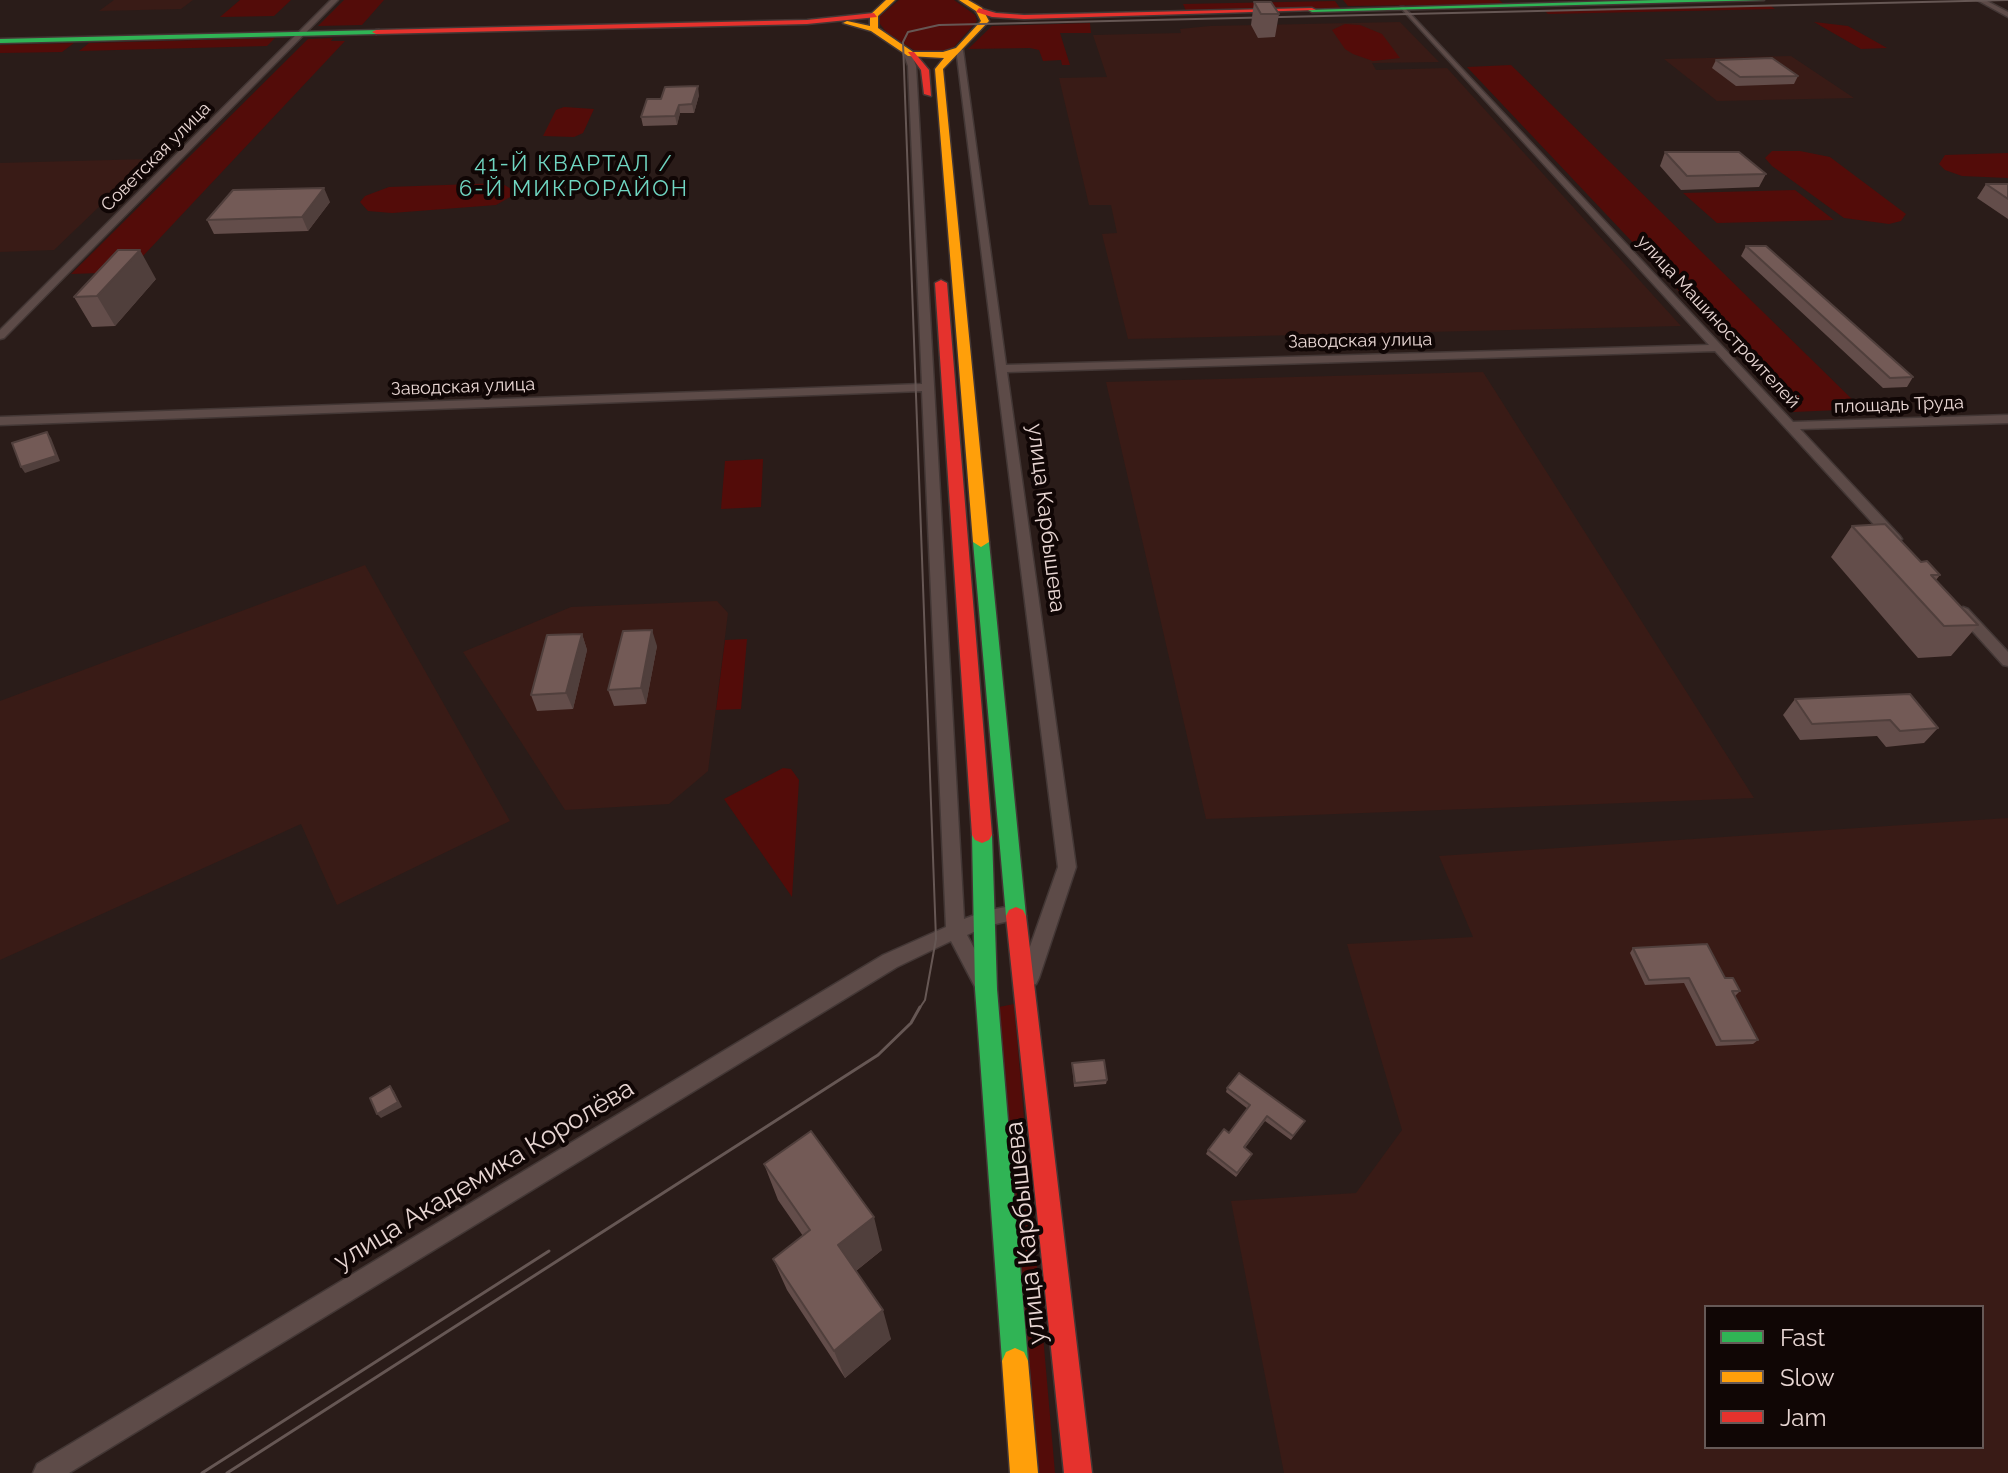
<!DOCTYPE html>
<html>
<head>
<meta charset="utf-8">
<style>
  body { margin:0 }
  #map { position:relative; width:2008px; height:1473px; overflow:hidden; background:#2a1c19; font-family:Raleway,sans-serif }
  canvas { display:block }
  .legend { position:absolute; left:1704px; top:1305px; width:280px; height:144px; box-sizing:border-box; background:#100605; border:2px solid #665957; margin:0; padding:10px 14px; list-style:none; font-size:24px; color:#e8d6d3 }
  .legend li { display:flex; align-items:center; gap:16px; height:40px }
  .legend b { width:40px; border:2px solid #665957 }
</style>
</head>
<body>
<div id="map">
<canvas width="2008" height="1473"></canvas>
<ul class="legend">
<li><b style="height:10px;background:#30b455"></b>Fast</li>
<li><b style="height:10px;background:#ff9f0a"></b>Slow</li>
<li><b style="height:10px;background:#e5322d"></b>Jam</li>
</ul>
</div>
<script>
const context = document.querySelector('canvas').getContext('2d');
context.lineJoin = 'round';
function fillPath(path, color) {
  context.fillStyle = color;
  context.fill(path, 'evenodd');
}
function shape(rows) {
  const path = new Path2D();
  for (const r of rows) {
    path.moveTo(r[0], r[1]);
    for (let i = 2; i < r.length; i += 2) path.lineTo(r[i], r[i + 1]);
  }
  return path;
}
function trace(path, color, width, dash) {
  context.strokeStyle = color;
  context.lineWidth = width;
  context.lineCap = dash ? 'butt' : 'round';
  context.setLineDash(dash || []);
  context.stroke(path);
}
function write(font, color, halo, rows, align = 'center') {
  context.font = font + ' Raleway,sans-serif';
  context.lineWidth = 8;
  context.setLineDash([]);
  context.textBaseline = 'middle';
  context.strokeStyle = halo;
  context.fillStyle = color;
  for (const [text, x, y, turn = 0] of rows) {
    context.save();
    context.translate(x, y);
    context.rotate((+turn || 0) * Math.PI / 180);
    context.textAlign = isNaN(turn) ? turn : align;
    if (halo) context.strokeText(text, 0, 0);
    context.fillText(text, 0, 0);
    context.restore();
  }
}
const built = shape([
  [114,0,193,0,181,9,99,11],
  [1400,22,1439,62,1372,63,1376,70,1447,68,1681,326,1128,339,1102,234,1117,233,1111,205,1089,205,1059,78,1107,77,1093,35,1181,33,1180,29,1210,26],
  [1791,56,1854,98,1717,101,1664,59],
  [149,159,54,250,0,252,0,163],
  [1483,372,1754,798,1206,819,1106,382],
  [365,565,510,821,337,905,301,824,0,960,0,701],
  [717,601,728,613,708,771,669,804,565,810,463,652,571,607],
  [2008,818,2008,1473,1284,1473,1231,1201,1356,1193,1402,1130,1347,944,1473,937,1439,856],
  [1706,1307,1982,1307,1982,1447,1706,1447]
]);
const green = shape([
  [240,0,291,0,274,16,220,17],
  [344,0,384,0,362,25,318,26],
  [899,0,954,0,975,15,977,21,953,48,944,52,917,52,887,33,880,24,879,17],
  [1343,0,1499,0,1504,4,1348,6],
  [1335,1,1340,8,1186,11,1183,4],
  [1771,6,1775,9,1548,14,1545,11],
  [1814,22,1848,26,1887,48,1861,49],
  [1090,23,1091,33,1060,33,1070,65,1062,65,1061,60,1043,61,1039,50,1030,48,968,49,992,26],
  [1345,24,1360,25,1382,34,1400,58,1373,61,1353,54,1345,49,1332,30],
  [275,38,267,46,79,51,89,43],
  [333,38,331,41,345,41,128,272,71,274,308,39],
  [74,43,62,52,0,53,0,45],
  [1511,65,1862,409,1793,412,1467,67],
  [564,107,594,109,583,133,574,137,543,136,556,110],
  [1772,151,1800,151,1830,157,1906,214,1901,221,1889,224,1844,218,1772,166,1765,158],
  [2008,153,2008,178,1962,176,1945,170,1939,164,1945,155],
  [501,183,513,190,512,196,496,205,392,213,368,211,360,202,365,196,389,187],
  [1795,190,1834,220,1717,223,1683,193],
  [763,459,761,507,721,509,725,461],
  [747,639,741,709,716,710,725,640],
  [783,768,791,769,799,780,792,897,724,799],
  [1014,1004,1055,1473,1039,1473,999,1007]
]);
const street = shape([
  [331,0,338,0,4,338,0,339,0,330,331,0],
  [1977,0,1985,0,2008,12,2008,17,1977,0],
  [1400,7,1404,7,1793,422,2008,415,2008,423,1800,429,1900,536,1902,539,1895,543,1890,542,1715,351,1007,372,1076,867,1039,978,1036,984,1029,986,1022,984,1019,978,1058,867,956,48,963,50,1006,365,1709,345,1400,7],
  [907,50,911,52,916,66,964,919,985,911,1016,905,1022,908,1025,913,1022,918,987,926,967,935,992,981,989,987,982,989,975,987,951,941,897,967,69,1473,33,1473,37,1464,883,955,946,927,922,391,0,425,0,417,922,384,908,66,903,52,907,50],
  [1963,607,1968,609,2008,652,2008,666,2003,665,1958,615,1956,612,1963,607]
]);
const fast = shape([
  [1657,0,1764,0,1312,12,1308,10,1657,0],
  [379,30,376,34,0,43,0,39,379,30],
  [981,537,989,542,1026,916,1023,922,1016,925,1009,922,1006,916,973,542,981,537],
  [982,827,989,830,992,835,997,989,1028,1361,1024,1370,1015,1374,1006,1370,1002,1361,975,989,972,835,975,830,982,827]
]);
const slow = shape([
  [886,0,895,0,878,16,878,28,913,52,943,52,956,48,981,21,976,11,959,0,968,0,982,8,989,21,943,69,989,542,981,547,973,542,935,69,944,58,908,56,871,31,843,23,847,21,870,26,870,15,886,0],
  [1015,1348,1024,1352,1028,1361,1038,1473,1010,1473,1002,1361,1006,1352,1015,1348]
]);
const jam = shape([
  [979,8,996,13,1024,15,1312,8,1316,10,1024,19,992,17,976,12,979,8],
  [874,13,877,17,807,24,376,34,372,32,376,30,807,20,874,13],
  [908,52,914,52,929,70,931,96,924,94,921,70,908,52],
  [941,280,947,283,992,835,989,840,982,843,975,840,972,835,935,283,941,280],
  [1016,907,1023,910,1026,916,1092,1473,1064,1473,1006,916,1009,910,1016,907]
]);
const tramFar1 = shape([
  [919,1009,925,1000,936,939,903,42,908,32,939,25,2008,0]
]);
const tram = shape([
  [202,1473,549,1251],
  [227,1473,878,1055,911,1023,920,1007]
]);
const wall = shape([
  [1254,2,1279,14,1275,37,1258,38,1251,25],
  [1716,60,1798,76,1794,84,1736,86,1712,68],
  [699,95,694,113,680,113,677,125,643,126,641,117,661,99],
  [1665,152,1766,174,1759,187,1681,190,1660,166],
  [1986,184,2008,184,2008,219,1977,198],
  [330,202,308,231,214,234,207,220],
  [1746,246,1913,377,1907,387,1883,388,1741,256],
  [156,279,115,326,92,327,74,297],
  [1852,526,1921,562,1940,575,1936,580,1978,625,1951,656,1918,658,1831,557],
  [582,634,587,650,573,709,537,711,531,695],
  [657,646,646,704,614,706,608,690],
  [1795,699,1938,728,1924,743,1886,747,1877,736,1800,740,1783,715],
  [1633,948,1725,978,1740,991,1735,996,1758,1040,1753,1044,1716,1046,1684,983,1645,985,1630,953],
  [1072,1063,1107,1080,1106,1084,1074,1087],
  [1227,1088,1305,1121,1291,1140,1265,1121,1245,1148,1250,1158,1236,1177,1206,1154,1208,1150,1229,1133,1248,1109,1226,1092],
  [764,1164,882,1250,856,1271,891,1339,845,1378,787,1290,773,1259,803,1236,778,1200]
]);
const shadedWall = shape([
  [698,86,699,95,694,113,692,104],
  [679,105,680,113,677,125,675,116],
  [324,188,330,202,308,231,302,217],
  [140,250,156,279,115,326,97,296],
  [47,432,51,438,60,461,25,473,21,467],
  [652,630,657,646,646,704,641,688],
  [582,634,587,650,573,709,566,693],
  [390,1086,394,1091,402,1107,381,1118,377,1114],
  [1267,1116,1265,1121,1242,1152,1244,1147],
  [874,1217,882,1250,848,1277,838,1245],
  [883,1310,891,1339,845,1378,834,1351]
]);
const building = shape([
  [1254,2,1271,2,1279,14,1261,14,1254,2],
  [1772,58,1798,76,1740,77,1716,60,1772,58],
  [698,86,692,104,679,105,675,116,641,117,647,99,661,99,665,87,698,86],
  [1665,152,1739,152,1766,174,1687,176,1665,152],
  [1986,184,2008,184,2008,199,1986,184],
  [324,188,302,217,207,220,233,190,324,188],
  [1746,246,1766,246,1913,377,1890,378,1746,246],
  [118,250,140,250,97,296,74,297,118,250],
  [47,432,56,456,21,467,12,443,47,432],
  [1885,524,1921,562,1927,561,1940,575,1931,575,1978,625,1944,626,1852,526,1885,524],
  [652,630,641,688,608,690,623,631,652,630],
  [582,634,566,693,531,695,547,635,582,634],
  [1910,694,1938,728,1900,731,1890,720,1812,724,1795,699,1910,694],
  [1707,944,1725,978,1733,978,1740,991,1732,991,1758,1040,1721,1041,1689,978,1649,980,1633,948,1707,944],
  [1104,1060,1107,1080,1075,1083,1072,1063,1104,1060],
  [1239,1073,1305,1121,1293,1136,1267,1116,1244,1147,1252,1154,1237,1173,1208,1150,1224,1129,1229,1133,1250,1105,1227,1088,1239,1073],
  [390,1086,398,1102,377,1114,370,1098,390,1086],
  [811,1131,874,1217,838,1245,883,1310,834,1351,773,1259,810,1230,764,1164,811,1131]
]);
const farStreetnames = [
  ["Советская улица",156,157,-45],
  ["улица Машиностроителей",1718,322,47],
  ["Заводская улица",1360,341,-1],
  ["Заводская улица",463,387,-2],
  ["площадь Труда",1899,405,-2]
];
const farQuarternames = [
  ["41-Й КВАРТАЛ /",574,164],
  ["6-Й МИКРОРАЙОН",574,189]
];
const streetNames = [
  ["улица Карбышева",1046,518,83]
];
const nearStreetnames = [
  ["улица Академика Королёва",484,1175,-31],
  ["улица Карбышева",1026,1233,-96]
];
fillPath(built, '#391b16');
fillPath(green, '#530c09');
trace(street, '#433735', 3);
trace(fast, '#433735', 3);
trace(slow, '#433735', 3);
trace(jam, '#433735', 3);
fillPath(street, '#5d4b48');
fillPath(fast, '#30b455');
fillPath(slow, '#ff9f0a');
fillPath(jam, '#e5322d');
trace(tramFar1, '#665754', 2);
trace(tram, '#665754', 3);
fillPath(wall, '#634d4a');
fillPath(shadedWall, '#503f3c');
fillPath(building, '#735a56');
trace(building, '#503f3c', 2);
write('18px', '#e8d6d3', '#100605', farStreetnames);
context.letterSpacing = '2px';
write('22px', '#70d6c2', '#100605', farQuarternames);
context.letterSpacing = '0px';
write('22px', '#e8d6d3', '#100605', streetNames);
write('26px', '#e8d6d3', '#100605', nearStreetnames);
</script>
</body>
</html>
